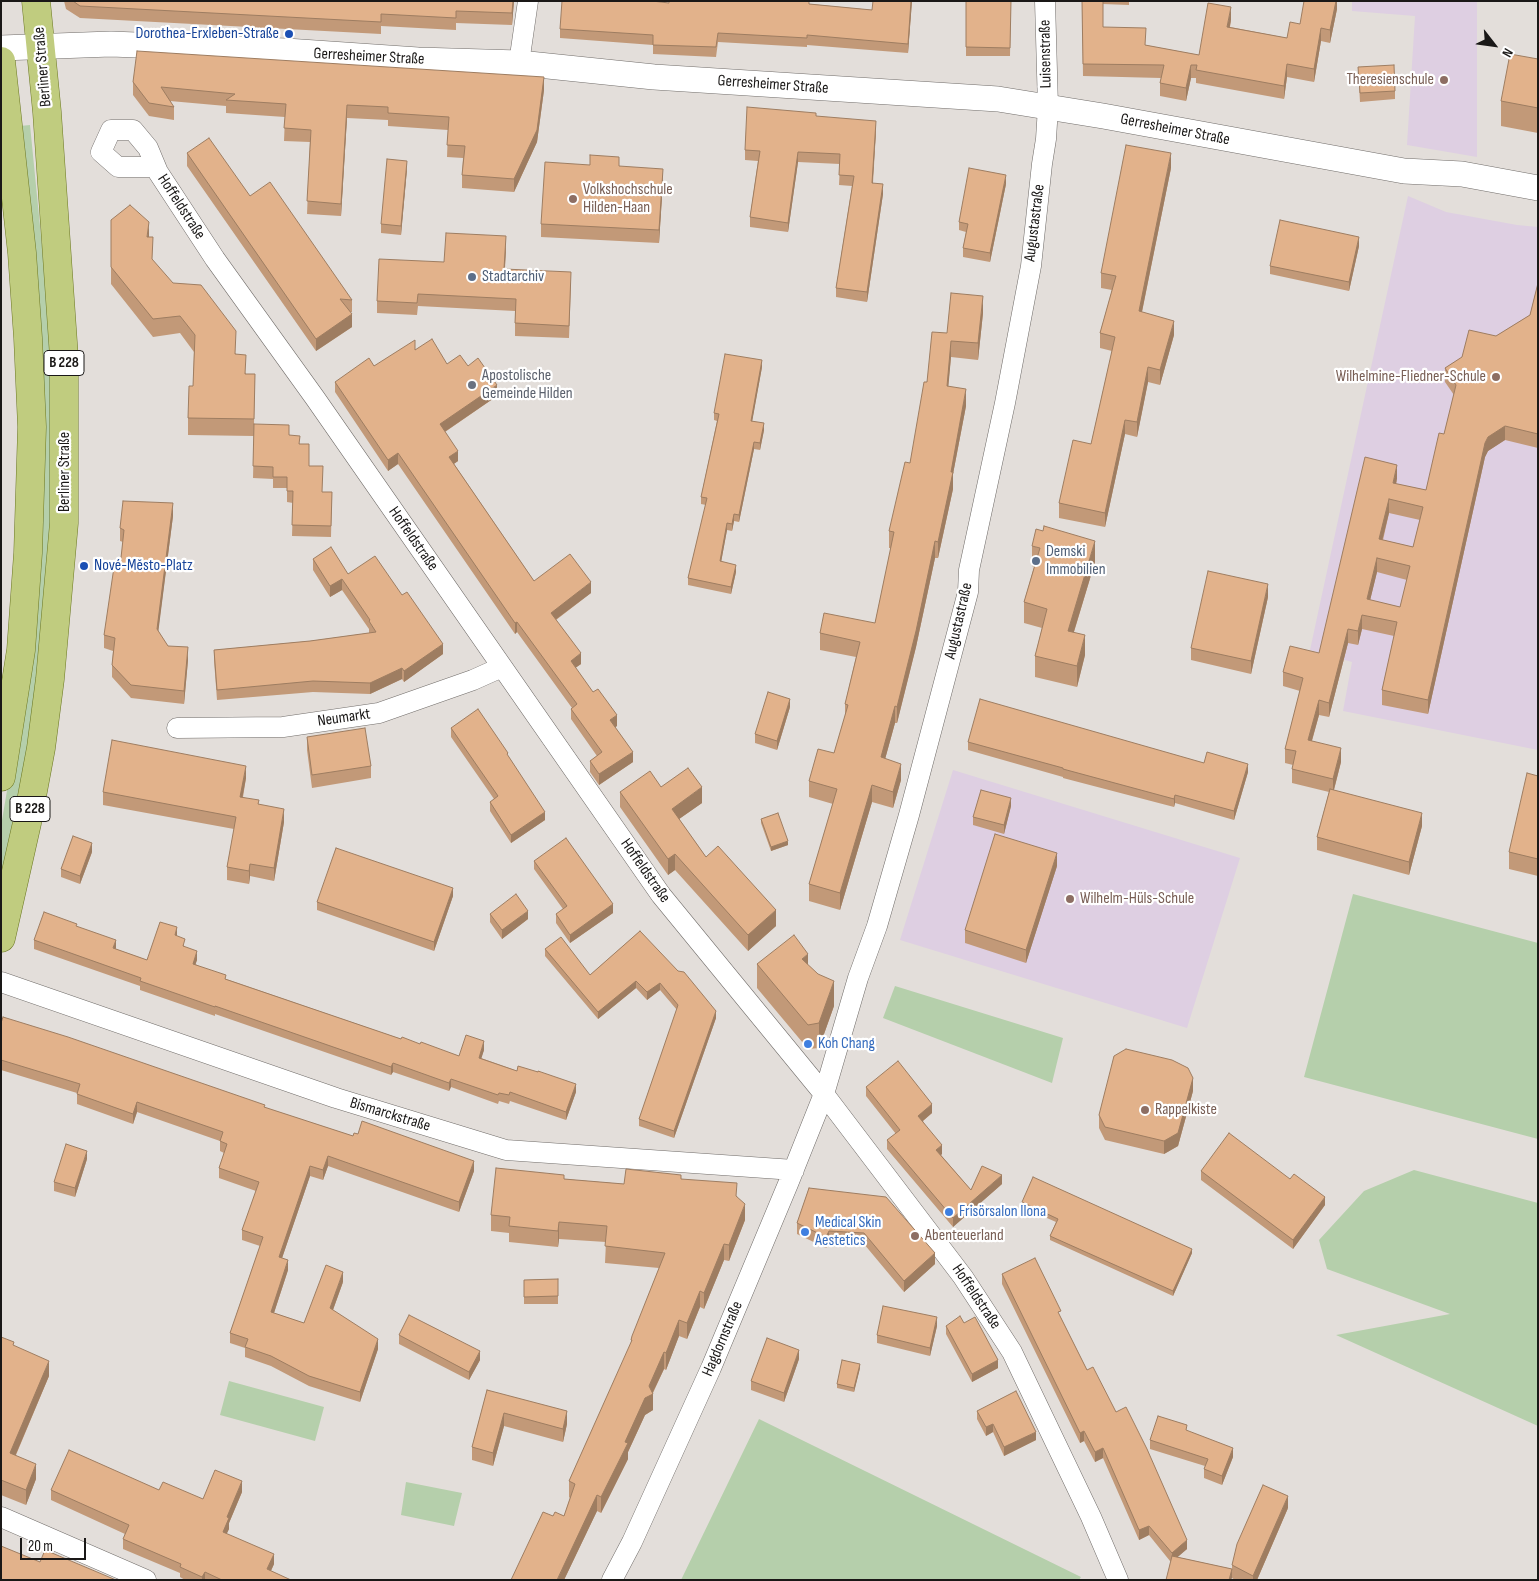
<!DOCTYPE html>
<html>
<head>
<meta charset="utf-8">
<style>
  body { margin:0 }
  #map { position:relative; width:1539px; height:1581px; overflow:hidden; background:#e3deda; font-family:"Sofia Sans Condensed",sans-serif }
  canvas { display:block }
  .frame { position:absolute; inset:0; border:2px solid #1a1817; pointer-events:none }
  .north { position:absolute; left:1469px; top:20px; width:50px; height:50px; -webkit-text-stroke:4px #fff; paint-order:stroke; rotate:120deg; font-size:14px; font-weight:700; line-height:20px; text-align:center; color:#1a1817 }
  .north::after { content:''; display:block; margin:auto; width:18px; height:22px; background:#1a1817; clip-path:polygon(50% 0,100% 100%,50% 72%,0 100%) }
  .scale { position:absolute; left:20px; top:1538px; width:66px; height:22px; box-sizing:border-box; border:2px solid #1a1817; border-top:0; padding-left:6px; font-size:15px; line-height:18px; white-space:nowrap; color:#1a1817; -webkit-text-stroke:4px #fff; paint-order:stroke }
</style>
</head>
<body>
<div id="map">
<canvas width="1539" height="1581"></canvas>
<div class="frame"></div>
<div class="north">N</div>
<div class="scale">20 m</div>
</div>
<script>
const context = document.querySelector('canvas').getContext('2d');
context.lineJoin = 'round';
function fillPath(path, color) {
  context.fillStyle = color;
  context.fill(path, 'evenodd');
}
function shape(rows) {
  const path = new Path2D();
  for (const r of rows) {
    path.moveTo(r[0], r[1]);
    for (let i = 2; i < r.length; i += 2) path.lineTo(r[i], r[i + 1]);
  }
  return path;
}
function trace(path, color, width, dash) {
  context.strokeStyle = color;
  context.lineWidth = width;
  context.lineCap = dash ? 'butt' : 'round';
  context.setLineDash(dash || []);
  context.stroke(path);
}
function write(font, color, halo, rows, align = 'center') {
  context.font = font + ' "Sofia Sans Condensed",sans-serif';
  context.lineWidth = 4.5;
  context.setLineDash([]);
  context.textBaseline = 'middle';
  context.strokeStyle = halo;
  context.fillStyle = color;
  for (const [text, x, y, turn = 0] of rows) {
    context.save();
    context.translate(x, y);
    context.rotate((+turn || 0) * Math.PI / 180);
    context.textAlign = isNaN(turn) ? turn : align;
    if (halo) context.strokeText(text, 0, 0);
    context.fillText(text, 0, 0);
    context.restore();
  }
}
const education = shape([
  [1352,1,1477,1,1477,157,1407,145,1415,16,1352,11],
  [1408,196,1446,212,1517,225,1538,227,1538,750,1343,711,1352,662,1310,650],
  [953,770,1240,858,1187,1028,900,940]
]);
const green = shape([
  [30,125,51,337,55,446,48,623,1,907,1,826,18,726,20,126],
  [1353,894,1538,943,1538,1139,1304,1077],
  [895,986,1063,1038,1052,1083,883,1018],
  [1414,1170,1538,1203,1538,1426,1336,1335,1450,1314,1327,1269,1319,1240,1364,1191],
  [229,1381,324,1407,315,1441,220,1415],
  [759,1419,1081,1577,1079,1580,681,1580],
  [406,1482,462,1493,454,1526,401,1515]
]);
const minor = shape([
  [519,63,528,1],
  [156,167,118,167,101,152,111,130,133,130,148,148,158,172,215,259,315,398,661,895,824,1094,963,1277,1012,1352,1091,1517,1118,1580],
  [177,728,283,727,379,713,473,680,502,667],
  [1,982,336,1098,506,1150,794,1170],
  [1,1517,146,1580],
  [612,1580,632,1542,711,1368,788,1184,824,1094,858,978,877,926,909,815,968,592,969,570,1005,403,1031,266,1042,164,1046,139,1048,107,1045,1]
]);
const tertiary = shape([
  [1,48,111,44,286,51,418,60,519,63,654,77,998,99,1103,116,1404,171,1462,174,1538,188]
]);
const primary = shape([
  [1,61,22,253,28,338,32,427,28,553,21,650,1,777],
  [1,938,27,823,41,748,50,679,64,523,64,357,47,112,36,1]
]);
const wall = shape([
  [64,1,514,1,512,25,456,23,456,30,381,26,381,34,80,18,66,9],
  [912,1,908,53,807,45,807,47,718,42,716,57,653,54,653,45,560,38,560,29,669,3,810,4,872,10],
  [966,1,1011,1,1010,56,966,56],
  [1082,1,1129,1,1129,5,1103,4,1103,27,1145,45,1199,55,1231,20,1230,27,1287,38,1300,24,1337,1,1337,9,1330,43,1321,41,1314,82,1287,77,1284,99,1196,83,1196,78,1191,78,1186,101,1160,96,1160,83,1161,78,1083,76],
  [1538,59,1538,133,1501,126,1501,101],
  [1358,67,1395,91,1395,99,1360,102],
  [133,82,544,90,537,142,514,192,462,188,462,175,463,158,447,157,448,130,388,126,388,120,347,118,341,216,307,214,310,142,284,141,285,117,226,113,226,106,170,101,174,107,174,120,149,116,133,95],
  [816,117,876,131,873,183,883,194,867,302,836,297,836,288,852,186,839,185,840,164,798,162,788,232,750,227,750,217,758,161,745,160,745,150],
  [187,153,250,196,352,300,352,312,350,312,352,327,316,351,187,166],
  [619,166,663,181,659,243,541,237,541,224],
  [1171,168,1142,312,1174,335,1160,385,1148,382,1137,437,1125,434,1105,527,1059,518,1059,503,1091,444,1112,351,1100,348,1100,333,1112,290,1101,288,1101,273],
  [407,169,401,235,381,233,381,224],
  [1006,184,990,262,963,257,963,248,966,232,959,230,959,222],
  [111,220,149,237,152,260,236,354,246,374,255,374,254,424,289,435,300,444,309,466,322,492,332,492,331,537,292,536,293,503,287,502,287,488,273,488,273,479,253,478,254,436,188,435,188,418,193,386,194,352,180,333,153,337,111,284],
  [1359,246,1349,291,1270,274,1270,266],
  [506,248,505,269,571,284,569,338,515,336,515,311,418,306,417,315,377,313,377,301,444,262],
  [1538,283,1538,448,1505,440,1488,451,1485,457,1428,714,1382,705,1382,690,1394,636,1362,629,1358,645,1348,643,1329,717,1319,715,1312,741,1341,762,1334,790,1422,826,1409,875,1317,850,1317,837,1329,792,1292,783,1292,769,1293,765,1285,763,1285,749,1300,691,1283,686,1283,672,1319,653,1397,479,1396,484,1426,490,1444,434,1454,395,1445,382,1445,368,1530,315],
  [1389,513,1420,520,1413,547,1383,540],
  [1377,572,1407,580,1400,607,1370,600],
  [983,313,978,360,951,357,948,386,966,406,953,474,953,489,938,558,935,558,916,647,897,723,895,723,885,759,901,780,893,808,872,802,840,910,809,901,809,884,833,804,809,797,809,781,834,753,845,716,845,704,856,657,820,650,820,633,875,623,891,548,889,548,889,531,910,463,927,382,947,333],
  [415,349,447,364,468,366,497,396,445,432,458,461,454,464,534,581,591,593,556,620,581,664,575,668,617,726,615,727,633,762,599,785,590,772,590,761,597,756,571,719,571,709,572,708,517,632,515,634,398,464,388,471,335,392,335,382],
  [762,367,752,421,764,430,760,450,754,449,739,522,734,521,732,531,727,530,721,562,736,572,731,594,688,585,688,578,706,505,701,504,701,497,717,421,714,420,714,413],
  [173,516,158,631,168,646,188,660,184,704,131,698,112,677,112,665,113,651,104,648,104,635,120,567,123,542,120,541,120,528],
  [1032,546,1095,562,1074,632,1085,655,1077,687,1035,677,1035,656,1042,628,1024,623,1024,602,1034,567,1032,566],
  [313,559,348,574,443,654,404,682,402,679,370,694,313,692,217,700,214,660,214,650,310,641,369,633,369,629,342,590,330,597,313,570],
  [1268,597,1251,674,1191,660,1191,648],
  [790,707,777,750,755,743,755,734],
  [451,728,508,756,545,820,511,843,490,811,490,802,494,799,451,737],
  [307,737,371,766,371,778,312,788,307,750],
  [968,742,1204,763,1248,772,1234,820,1175,803,1174,807,1063,778,1063,777,968,750],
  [1538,776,1538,876,1509,869,1509,852],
  [246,778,243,797,259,804,284,822,274,881,250,876,249,884,227,880,227,867,234,829,103,805,103,792],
  [661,787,702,803,679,819,706,857,776,926,748,951,675,870,668,875,620,807,620,792],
  [1011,806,1004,834,973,825,973,817],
  [761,819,788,845,771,851,761,823],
  [92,852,80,884,61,877,61,869],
  [534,861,613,913,570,943,556,923,556,914,563,909,534,869],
  [1057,866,1026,963,965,943,965,930],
  [453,896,434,951,317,910,317,902],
  [490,914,528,919,502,939,490,922],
  [77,927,116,949,147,960,177,936,185,947,197,960,195,964,226,979,401,1039,420,1044,459,1056,484,1050,481,1058,576,1092,566,1120,510,1101,509,1104,499,1101,498,1104,451,1087,449,1091,393,1072,391,1075,215,1014,215,1016,140,990,140,986,34,949,34,940],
  [640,931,716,1018,674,1138,639,1126,639,1119,677,1010,660,990,647,1000,636,988,598,1019,545,956,545,949,590,975],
  [757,964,808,965,834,1006,819,1048,808,1049,757,988],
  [1,1023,353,1136,474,1171,459,1212,328,1166,323,1180,310,1176,282,1258,288,1270,274,1313,304,1323,343,1282,333,1310,378,1349,360,1402,309,1386,271,1366,245,1357,245,1348,230,1343,230,1333,260,1246,242,1240,242,1230,256,1191,219,1178,219,1168,224,1153,220,1151,220,1141,137,1112,133,1124,77,1104,77,1093,1,1070],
  [866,1087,932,1113,923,1121,942,1154,941,1155,971,1190,1002,1184,953,1227,887,1149,887,1140,896,1134,866,1096],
  [1193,1091,1178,1146,1164,1154,1105,1140,1099,1128,1099,1115],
  [87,1159,75,1197,54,1191,54,1182],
  [1201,1171,1325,1205,1293,1249,1201,1180],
  [564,1179,624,1184,681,1179,737,1196,745,1220,729,1261,724,1260,704,1309,700,1307,687,1339,679,1336,666,1370,664,1369,653,1393,653,1410,645,1415,628,1452,628,1459,601,1513,597,1511,564,1580,553,1516,564,1516,570,1498,569,1497,569,1481,631,1344,631,1340,659,1268,605,1263,606,1242,559,1239,558,1247,509,1242,509,1233,491,1231,491,1215],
  [809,1188,935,1264,904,1292,864,1244,829,1242,826,1248,797,1234,797,1223],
  [1022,1202,1192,1253,1173,1296,1050,1240,1050,1236,1056,1222,1022,1207],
  [1002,1274,1061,1318,1087,1370,1116,1412,1187,1549,1177,1557,1232,1569,1232,1565,1288,1508,1257,1580,1235,1580,1232,1578,1170,1561,1149,1535,1139,1540,1103,1458,1095,1462,1084,1441,1080,1443,1002,1284],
  [558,1279,558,1304,524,1304,524,1280],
  [964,1323,998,1368,972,1382,946,1334,946,1326],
  [937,1326,930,1356,877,1343,877,1335],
  [399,1335,480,1360,469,1380,399,1344],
  [1,1337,14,1346,49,1376,16,1455,36,1479,26,1505,1,1495],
  [799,1359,784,1402,751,1390,751,1381],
  [860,1368,854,1392,837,1388,837,1384],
  [487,1390,567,1424,563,1442,504,1426,493,1466,472,1460,472,1447],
  [977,1411,1036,1440,1004,1456,993,1432,986,1436,977,1419],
  [1187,1431,1233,1457,1222,1485,1204,1478,1204,1469,1205,1466,1150,1449,1150,1440],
  [51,1490,159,1490,203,1499,242,1492,229,1523,229,1529,226,1534,274,1564,271,1571,291,1580,185,1580,180,1577,180,1573,123,1549,123,1539,125,1534,51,1500]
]);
const shadedWall = shape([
  [513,1,514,1,512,25,512,13],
  [911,1,912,1,908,53,908,44],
  [1336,1,1337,1,1337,9,1330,43,1330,30],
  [1231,7,1231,20,1227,40,1227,27],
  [1321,28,1321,41,1314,82,1314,69],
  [1287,64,1287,77,1284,99,1284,86],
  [1191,65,1191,78,1186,101,1186,88],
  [544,77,544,90,537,142,514,192,514,179],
  [347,105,347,118,341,216,341,204],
  [876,121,876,131,872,192,872,183],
  [798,152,798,162,788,232,788,223],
  [1171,153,1171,168,1139,326,1139,311],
  [407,161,407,169,401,235,401,226],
  [663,169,663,181,659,243,659,230],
  [1006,175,1006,184,990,262,990,253],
  [883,184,883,194,867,302,867,292],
  [149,222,149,239,147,237],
  [506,236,506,248,504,281,504,269],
  [1359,237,1359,246,1349,291,1349,282],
  [983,296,983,313,978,360,978,343],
  [352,314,352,327,316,351,316,339],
  [1174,321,1174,335,1160,385,1160,370],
  [951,341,951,357,947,402,947,386],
  [762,360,762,367,751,428,751,421],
  [1148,367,1148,382,1137,437,1137,422],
  [497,385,497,396,440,435,440,424],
  [966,389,966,406,953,474,953,489,938,558,938,542],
  [1125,420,1125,434,1105,527,1105,513],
  [764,423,764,430,760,450,760,443],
  [1505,426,1505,440,1488,451,1485,457,1428,714,1428,700,1485,443,1488,437],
  [754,442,754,449,739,522,739,515],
  [458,451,458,461,449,467,449,457],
  [398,453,398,464,388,471,388,460],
  [1397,465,1397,479,1393,497,1393,483],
  [1389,499,1389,513,1379,553,1379,539],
  [173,503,173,516,157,642,157,629],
  [734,514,734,521,732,531,732,524],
  [727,523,727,530,720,568,720,561],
  [935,541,935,558,916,647,897,723,897,707],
  [1095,541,1095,562,1068,651,1068,631],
  [1377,558,1377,572,1367,613,1367,599],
  [736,565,736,572,731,594,731,587],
  [342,579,342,590,330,597,330,586],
  [591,582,591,593,551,623,551,613],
  [1268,584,1268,597,1251,674,1251,661],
  [1362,615,1362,629,1358,645,1358,631],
  [517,622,517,632,515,634,515,623],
  [1348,629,1348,643,1329,717,1329,703],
  [1085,635,1085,655,1077,687,1077,666],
  [443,644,443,654,404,682,404,671],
  [188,647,188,660,184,704,184,691],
  [581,653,581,664,571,671,571,661],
  [402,668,402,679,370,694,370,683],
  [790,699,790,707,777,750,777,741],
  [1319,700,1319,715,1308,754,1308,740],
  [895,706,895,723,881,774,881,757],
  [617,715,617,726,610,731,610,720],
  [1341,748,1341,762,1333,793,1333,779],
  [633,752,633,762,599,785,599,774],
  [901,764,901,780,893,808,893,792],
  [1248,764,1248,772,1234,820,1234,811],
  [246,766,246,778,240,810,240,797],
  [872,785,872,802,840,910,840,893],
  [702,787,702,803,672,824,672,809],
  [1175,795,1175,803,1174,807,1174,799],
  [1011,798,1011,806,1004,834,1004,825],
  [284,809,284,822,274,881,274,868],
  [545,812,545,820,511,843,511,835],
  [1422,813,1422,826,1409,875,1409,862],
  [788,841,788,845,771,851,771,847],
  [92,843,92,852,80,884,80,876],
  [1057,853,1057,866,1026,963,1026,950],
  [675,854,675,870,668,875,668,859],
  [250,864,250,876,249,884,249,871],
  [453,888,453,896,434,951,434,942],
  [613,904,613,913,570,943,570,935],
  [776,910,776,926,748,951,748,935],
  [528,911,528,919,502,939,502,930],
  [177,927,177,936,175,944,175,935],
  [116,940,116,948,113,957,113,948],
  [197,951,197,960,193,972,193,964],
  [808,954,808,978,802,959],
  [636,981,636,988,598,1019,598,1012],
  [834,981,834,1006,819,1048,819,1023],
  [660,983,660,990,647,1000,647,992],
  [716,1011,716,1018,674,1138,674,1131],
  [484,1041,484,1050,479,1066,479,1058],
  [393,1063,393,1072,391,1075,391,1067],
  [1193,1078,1193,1091,1178,1146,1164,1154,1164,1141],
  [451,1079,451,1087,449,1091,449,1083],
  [576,1084,576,1092,566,1120,566,1112],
  [137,1102,137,1112,133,1124,133,1114],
  [932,1104,932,1113,918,1125,918,1116],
  [942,1145,942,1154,936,1159,936,1150],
  [87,1151,87,1159,75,1197,75,1188],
  [328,1156,328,1166,323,1180,323,1170],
  [474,1161,474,1171,459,1212,459,1202],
  [310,1166,310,1176,279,1267,279,1257],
  [1002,1175,1002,1184,953,1227,953,1218],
  [1325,1197,1325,1205,1293,1249,1293,1240],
  [745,1204,745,1220,729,1261,729,1245],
  [559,1222,559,1239,558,1247,558,1231],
  [829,1231,829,1242,826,1248,826,1237],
  [724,1244,724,1260,704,1309,704,1293],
  [1192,1249,1192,1253,1173,1296,1173,1291],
  [935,1253,935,1264,904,1292,904,1281],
  [288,1260,288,1270,271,1322,271,1312],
  [343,1272,343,1282,330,1318,330,1308],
  [700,1291,700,1307,687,1339,687,1323],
  [937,1317,937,1326,930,1356,930,1348],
  [679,1320,679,1336,666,1370,666,1353],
  [378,1339,378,1349,360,1402,360,1392],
  [799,1350,799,1359,784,1402,784,1393],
  [480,1351,480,1360,469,1380,469,1372],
  [664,1352,664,1369,652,1394,653,1394,653,1410,645,1415,628,1452,628,1459,601,1513,601,1497,649,1386],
  [998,1360,998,1368,972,1382,972,1374],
  [49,1361,49,1376,10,1468,10,1453],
  [860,1364,860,1368,854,1392,854,1388],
  [567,1411,567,1424,563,1442,563,1429],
  [504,1413,504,1426,493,1466,493,1453],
  [993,1424,993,1432,986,1436,986,1427],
  [1084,1431,1084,1441,1080,1443,1080,1433],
  [1036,1432,1036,1440,1004,1456,1004,1447],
  [1103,1448,1103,1458,1095,1462,1095,1452],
  [1233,1448,1233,1457,1222,1485,1222,1476],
  [36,1464,36,1479,26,1505,26,1490],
  [242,1481,242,1492,229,1523,229,1529,223,1542,223,1532,227,1517],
  [597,1495,597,1511,564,1580,557,1580],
  [1288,1496,1288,1508,1257,1580,1253,1580,1253,1576],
  [1149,1526,1149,1535,1139,1540,1139,1530],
  [1187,1540,1187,1549,1172,1562,1172,1553],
  [274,1554,274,1564,267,1579,267,1569],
  [1232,1569,1232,1578,1231,1580,1229,1580],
  [205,1572,205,1580,202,1580,202,1577]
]);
const building = shape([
  [73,1,513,1,512,13,456,11,456,18,381,14,381,22,80,6,73,1],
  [562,1,652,1,669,3,669,1,809,1,809,4,872,10,873,1,911,1,908,44,807,35,807,38,718,33,716,47,653,45,653,35,560,29,562,1],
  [966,1,1011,1,1010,48,966,47,966,1],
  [1082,1,1103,1,1103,27,1146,28,1145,45,1199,55,1208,3,1231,7,1227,27,1287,38,1290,22,1300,24,1304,1,1336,1,1330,30,1321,28,1314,69,1287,64,1284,86,1196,70,1197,65,1191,65,1186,88,1160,83,1164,65,1083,64,1082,1],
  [137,51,544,77,537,130,514,179,462,175,465,146,447,145,449,117,388,113,388,107,347,105,341,204,307,201,311,130,284,128,286,104,226,100,235,94,161,87,174,107,149,103,133,82,137,51],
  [1510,54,1538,59,1538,108,1501,101,1510,54],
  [1394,65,1395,91,1360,93,1358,67,1394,65],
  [747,107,816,113,816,116,876,121,872,183,883,184,867,292,836,288,854,176,839,175,840,154,798,152,788,223,750,217,760,151,745,150,747,107],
  [209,138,250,196,270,182,352,300,340,299,352,314,316,339,187,153,209,138],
  [1126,145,1171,153,1139,311,1174,321,1160,370,1148,367,1137,422,1125,420,1105,513,1059,503,1073,440,1091,444,1115,337,1100,333,1116,276,1101,273,1126,145],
  [590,155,619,157,619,166,663,169,659,230,541,224,545,162,590,165,590,155],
  [387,159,407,161,401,226,381,224,387,159],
  [969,168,1006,175,990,253,963,248,968,224,959,222,969,168],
  [130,205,149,222,147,237,153,237,152,259,173,283,201,285,236,331,235,354,246,355,245,374,255,374,254,419,188,418,189,386,193,386,195,335,180,316,153,319,111,267,111,220,130,205],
  [1280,220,1359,237,1349,282,1270,266,1280,220],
  [446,233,506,236,504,269,571,272,569,326,515,323,516,299,418,294,417,303,377,301,379,259,444,262,446,233],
  [1538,283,1538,434,1505,426,1488,437,1485,443,1428,700,1382,690,1397,622,1362,615,1358,631,1348,629,1329,703,1319,700,1308,740,1341,748,1333,779,1292,769,1296,751,1285,749,1303,678,1283,672,1290,646,1319,653,1365,457,1397,465,1393,483,1426,490,1439,433,1444,434,1456,385,1445,368,1462,357,1469,330,1496,336,1530,315,1538,283],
  [1389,499,1423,507,1413,547,1379,539,1389,499],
  [1377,558,1410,566,1400,607,1367,599,1377,558],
  [951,293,983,296,978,343,951,341,947,386,966,389,951,472,953,472,938,542,935,541,916,631,897,707,895,706,881,757,901,764,893,792,872,785,840,893,809,884,837,789,809,781,818,749,834,753,848,705,845,704,860,642,820,633,824,613,875,623,894,532,889,531,905,462,910,463,924,382,927,382,932,332,947,333,951,293],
  [432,339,447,364,460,355,468,366,478,358,497,385,440,424,458,451,449,457,534,581,570,554,591,582,551,613,581,653,571,661,593,692,598,689,617,715,610,720,633,752,599,774,590,761,602,752,571,709,577,704,517,622,515,623,398,453,388,460,335,382,369,358,374,366,415,340,415,350,432,339],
  [725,354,762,360,751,421,764,423,760,443,754,442,739,515,734,514,732,524,727,523,720,561,736,565,731,587,688,578,707,498,701,497,719,414,714,413,725,354],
  [254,424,289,425,289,435,300,436,299,444,309,444,309,466,323,466,322,492,332,492,331,526,292,525,293,491,287,491,287,477,273,477,273,467,253,466,254,424],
  [123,501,173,503,157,629,168,646,188,647,184,691,131,685,112,665,115,638,104,635,114,567,120,567,124,530,120,528,123,501],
  [1044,526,1095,541,1068,631,1085,635,1077,666,1035,656,1047,609,1024,602,1040,548,1032,546,1036,529,1043,531,1044,526],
  [331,547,348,574,375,556,402,595,407,592,443,644,404,671,402,668,370,683,313,681,217,690,214,650,310,641,376,632,369,621,370,620,342,579,330,586,313,559,331,547],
  [1208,571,1268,584,1251,661,1191,648,1208,571],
  [768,692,790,699,777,741,755,734,768,692],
  [980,699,1204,763,1207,752,1248,764,1234,811,1175,795,1174,799,1063,769,1063,768,968,742,980,699],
  [478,709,508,753,507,754,545,812,511,835,490,802,498,796,451,728,478,709],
  [365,728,371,766,312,775,307,737,365,728],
  [112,740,246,766,240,797,259,800,258,804,284,809,274,868,250,864,249,871,227,867,236,817,103,792,112,740],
  [688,768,702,787,672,809,706,857,718,846,776,910,748,935,675,854,668,859,620,792,650,771,661,787,688,768],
  [1527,773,1538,776,1538,859,1509,852,1527,773],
  [1330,789,1422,813,1409,862,1317,837,1330,789],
  [981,790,1011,798,1004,825,973,817,981,790],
  [778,813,788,841,771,847,761,819,778,813],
  [995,834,1057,853,1026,950,965,930,995,834],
  [73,836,92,843,80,876,61,869,73,836],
  [566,838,613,904,570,935,556,914,567,906,534,861,566,838],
  [336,848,453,888,434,942,317,902,336,848],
  [516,894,528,911,502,930,490,914,516,894],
  [44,912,77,924,76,926,116,940,113,948,147,960,160,922,177,927,175,935,185,939,183,946,197,951,193,964,226,975,225,979,401,1039,402,1037,420,1044,421,1042,459,1056,466,1035,484,1041,479,1058,517,1071,518,1066,538,1072,538,1071,576,1084,566,1112,510,1092,509,1095,499,1093,498,1095,451,1079,449,1083,393,1063,391,1067,215,1006,215,1007,140,981,141,978,34,940,44,912],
  [640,931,678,971,684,972,716,1011,674,1131,639,1119,678,1005,660,983,647,992,636,981,598,1012,545,949,561,937,590,975,640,931],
  [794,935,808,954,802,959,818,974,834,981,819,1023,808,1025,757,964,794,935],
  [3,1017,68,1037,265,1105,264,1107,353,1136,354,1133,358,1134,362,1121,474,1161,459,1202,328,1156,323,1170,310,1166,279,1257,288,1260,271,1312,304,1323,326,1265,343,1272,330,1308,378,1339,360,1392,309,1376,271,1356,245,1347,248,1339,230,1333,263,1237,242,1230,259,1182,219,1168,227,1144,220,1141,223,1132,137,1102,133,1114,77,1094,80,1084,1,1060,1,1023,3,1017],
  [1126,1049,1172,1060,1188,1068,1193,1078,1178,1133,1164,1141,1105,1127,1099,1115,1114,1056,1126,1049],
  [898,1061,932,1104,918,1116,942,1145,936,1150,971,1190,982,1166,1002,1175,953,1218,887,1140,900,1130,866,1087,898,1061],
  [1229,1133,1290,1179,1294,1174,1325,1197,1293,1240,1201,1171,1229,1133],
  [66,1144,87,1151,75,1188,54,1182,66,1144],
  [496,1168,564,1175,564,1179,624,1184,626,1169,681,1175,681,1179,737,1183,736,1196,745,1204,729,1245,724,1244,704,1293,700,1291,687,1323,679,1320,666,1353,664,1352,649,1386,653,1394,645,1398,625,1442,628,1443,601,1497,597,1495,557,1580,511,1580,543,1512,553,1516,555,1512,564,1516,575,1484,569,1481,632,1340,631,1340,632,1336,665,1253,605,1246,607,1226,559,1222,558,1231,509,1226,510,1217,491,1215,496,1168],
  [1033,1177,1192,1249,1173,1291,1050,1236,1058,1219,1022,1202,1033,1177],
  [809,1188,886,1197,935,1253,904,1281,864,1233,829,1231,826,1237,797,1223,809,1188],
  [1035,1258,1061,1311,1058,1312,1087,1370,1093,1367,1116,1412,1126,1407,1147,1449,1187,1540,1172,1553,1149,1526,1139,1530,1103,1448,1095,1452,1084,1431,1080,1433,1002,1274,1035,1258],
  [558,1279,558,1296,524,1297,524,1280,558,1279],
  [883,1306,937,1317,930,1348,877,1335,883,1306],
  [409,1315,480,1351,469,1372,399,1335,409,1315],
  [960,1316,964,1323,975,1317,998,1360,972,1374,946,1326,960,1316],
  [1,1337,14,1342,13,1345,49,1361,10,1453,36,1464,26,1490,1,1480,1,1337],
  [767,1338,799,1350,784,1393,751,1381,767,1338],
  [842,1360,860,1364,854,1388,837,1384,842,1360],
  [487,1390,567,1411,563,1429,504,1413,493,1453,472,1447,487,1390],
  [1016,1391,1036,1432,1004,1447,993,1424,986,1427,977,1411,1016,1391],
  [1158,1416,1187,1425,1186,1430,1233,1448,1222,1476,1204,1469,1208,1459,1150,1440,1158,1416],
  [69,1450,159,1490,163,1482,203,1499,215,1470,242,1481,227,1517,229,1518,223,1532,274,1554,267,1569,291,1580,222,1580,205,1572,202,1577,180,1567,181,1564,123,1539,129,1525,51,1490,69,1450],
  [1263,1485,1288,1496,1253,1576,1232,1565,1237,1544,1263,1485],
  [1,1546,40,1562,45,1550,116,1580,1,1580,1,1546],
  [1172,1556,1232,1569,1229,1580,1166,1580,1172,1556]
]);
const markers = [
  [289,34,5,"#1a4fb4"],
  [1444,80,5,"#8d6e63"],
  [573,199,5,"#8d6e63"],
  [472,277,5,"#5c6f8a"],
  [1496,377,5,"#8d6e63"],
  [472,385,5,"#6b7280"],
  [1036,561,5,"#5c6f8a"],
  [84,566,5,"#1a4fb4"],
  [1070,899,5,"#8d6e63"],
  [808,1044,5,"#3f7fe0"],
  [1145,1110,5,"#8d6e63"],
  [949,1212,5,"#3f7fe0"],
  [805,1232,5,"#3f7fe0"],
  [915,1236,5,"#8d6e63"]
];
const shields = [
  [64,363,40],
  [30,809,40]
];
const shieldNames = [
  ["B 228",64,363],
  ["B 228",30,809]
];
const transitNames = [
  ["Dorothea-Erxleben-Straße",279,34],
  ["Nové-Město-Platz",94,566,"left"]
];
const streetNames = [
  ["Luisenstraße",1046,54,-91],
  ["Gerresheimer Straße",369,57,3],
  ["Berliner Straße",43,67,-95],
  ["Gerresheimer Straße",773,85,4],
  ["Gerresheimer Straße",1175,130,11],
  ["Hoffeldstraße",181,207,57],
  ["Augustastraße",1035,223,-83],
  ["Berliner Straße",65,472,-90],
  ["Hoffeldstraße",413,539,55],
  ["Augustastraße",959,621,-77],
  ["Neumarkt",344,718,-8],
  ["Hoffeldstraße",645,871,55],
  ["Bismarckstraße",390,1115,17],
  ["Hoffeldstraße",976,1297,56],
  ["Hagdornstraße",723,1339,-67]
];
const educationNames = [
  ["Theresienschule",1434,80,"right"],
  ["Volkshochschule",583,190],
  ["Hilden-Haan",583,208],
  ["Wilhelmine-Fliedner-Schule",1486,377,"right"],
  ["Wilhelm-Hüls-Schule",1080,899],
  ["Rappelkiste",1155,1110],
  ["Abenteuerland",925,1236]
];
const serviceNames = [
  ["Stadtarchiv",482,277],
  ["Demski",1046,552],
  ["Immobilien",1046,570]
];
const worshipNames = [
  ["Apostolische",482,376],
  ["Gemeinde Hilden",482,394]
];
const shopNames = [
  ["Koh Chang",818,1044],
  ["Frisörsalon Ilona",959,1212],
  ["Medical Skin",815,1223],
  ["Aestetics",815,1241]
];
fillPath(education, '#decfe2');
fillPath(green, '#b5cfab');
trace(minor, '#716d6a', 21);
trace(tertiary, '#716d6a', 26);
trace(primary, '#6b7723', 29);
trace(minor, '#fff', 20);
trace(tertiary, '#fff', 25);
trace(primary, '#c0cc7f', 28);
fillPath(wall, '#c29978');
fillPath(shadedWall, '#9e7d61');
fillPath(building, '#e2b28b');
trace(building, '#9e7d61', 1);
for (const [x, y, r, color] of markers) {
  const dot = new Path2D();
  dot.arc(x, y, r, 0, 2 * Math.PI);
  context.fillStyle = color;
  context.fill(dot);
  trace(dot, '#fff', 2);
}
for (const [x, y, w] of shields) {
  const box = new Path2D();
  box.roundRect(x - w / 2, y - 12.5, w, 25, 4);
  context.fillStyle = '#fff';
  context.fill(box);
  trace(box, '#1a1817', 1);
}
write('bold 15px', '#1a1817', null, shieldNames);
write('16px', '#164399', '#fff', transitNames, 'right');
write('16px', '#1a1817', '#fff', streetNames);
write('16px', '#785e54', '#fff', educationNames, 'left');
write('16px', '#4e5e75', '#fff', serviceNames, 'left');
write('16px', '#5b616d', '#fff', worshipNames, 'left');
write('16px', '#366cbe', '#fff', shopNames, 'left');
</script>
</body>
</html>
